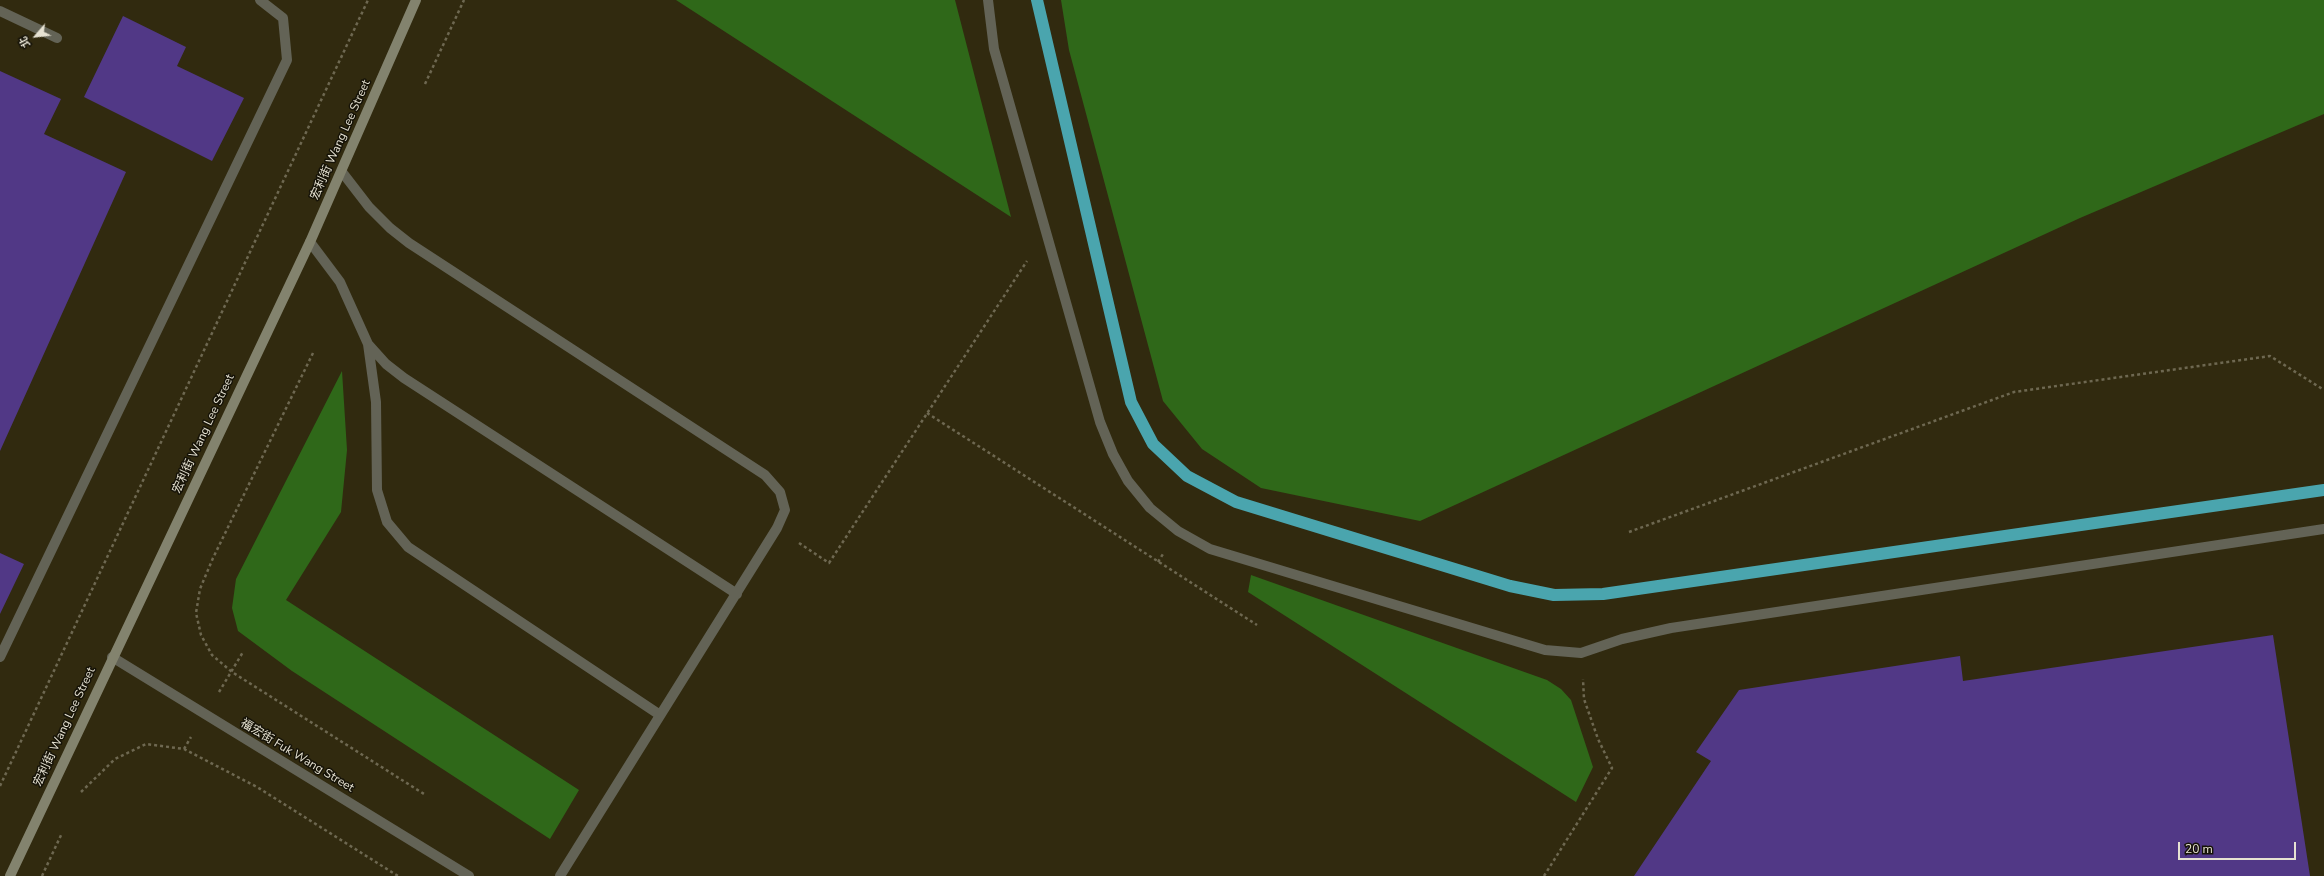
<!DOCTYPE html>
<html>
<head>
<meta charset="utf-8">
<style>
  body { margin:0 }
  #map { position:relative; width:2324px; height:876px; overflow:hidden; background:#312a0f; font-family:"Nunito Sans","Noto Sans TC",sans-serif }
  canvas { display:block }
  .north { position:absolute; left:16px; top:16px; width:40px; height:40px; -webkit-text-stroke:3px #161308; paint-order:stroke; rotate:242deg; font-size:11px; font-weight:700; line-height:16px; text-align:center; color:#e6e2d2 }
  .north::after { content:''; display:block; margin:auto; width:14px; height:18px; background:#e6e2d2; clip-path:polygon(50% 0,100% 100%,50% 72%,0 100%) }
  .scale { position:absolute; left:2178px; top:842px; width:118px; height:18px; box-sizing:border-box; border:2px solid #e6e2d2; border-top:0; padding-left:5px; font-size:12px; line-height:14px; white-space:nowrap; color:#e6e2d2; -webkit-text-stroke:3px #161308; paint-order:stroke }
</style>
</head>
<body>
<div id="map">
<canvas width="2324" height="876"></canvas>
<div class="north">北</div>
<div class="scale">20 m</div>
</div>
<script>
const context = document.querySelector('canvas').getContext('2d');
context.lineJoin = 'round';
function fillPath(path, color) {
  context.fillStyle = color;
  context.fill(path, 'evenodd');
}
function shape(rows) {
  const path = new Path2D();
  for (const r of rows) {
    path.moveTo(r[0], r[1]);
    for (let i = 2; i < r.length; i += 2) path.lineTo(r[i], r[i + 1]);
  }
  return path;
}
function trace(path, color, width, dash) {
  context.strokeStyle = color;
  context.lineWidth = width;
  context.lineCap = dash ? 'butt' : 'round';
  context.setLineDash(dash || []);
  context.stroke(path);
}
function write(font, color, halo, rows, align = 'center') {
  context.font = font + ' "Nunito Sans","Noto Sans TC",sans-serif';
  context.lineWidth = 3;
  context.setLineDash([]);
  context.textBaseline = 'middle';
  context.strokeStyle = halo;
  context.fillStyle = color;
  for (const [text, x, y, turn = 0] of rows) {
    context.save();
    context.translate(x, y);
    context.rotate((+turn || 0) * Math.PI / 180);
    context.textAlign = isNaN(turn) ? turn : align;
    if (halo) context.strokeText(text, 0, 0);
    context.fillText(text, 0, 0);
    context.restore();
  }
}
const forest = shape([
  [676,0,955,0,1011,217],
  [1061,0,2324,0,2324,114,2080,218,1420,521,1261,488,1202,449,1163,401,1069,50],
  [342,371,347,450,341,512,286,600,579,790,550,839,292,671,238,631,232,608,236,579],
  [1251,575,1547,680,1561,689,1571,700,1593,767,1576,802,1248,592]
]);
const stream = shape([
  [1037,0,1131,402,1153,444,1187,476,1236,502,1510,586,1554,595,1603,594,2324,490]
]);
const building = shape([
  [123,16,186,47,177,66,244,98,212,161,84,97],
  [0,71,61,99,44,134,126,172,0,451],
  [0,553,24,564,0,614],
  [2273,635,2310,876,1634,876,1711,761,1696,752,1739,690,1960,656,1963,681]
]);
const path = shape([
  [425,84,464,0],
  [313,353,213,558,200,589,196,613,201,635,212,655,232,672,424,794],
  [927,413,1257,625],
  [1629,532,2014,392,2270,356,2324,390],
  [799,543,829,563,1027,261],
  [1158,562,1163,554],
  [219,692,243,652],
  [184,749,191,737],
  [0,786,368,0],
  [81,792,115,759,146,744,184,749,257,787,398,876],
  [42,876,62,833],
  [1544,876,1612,768,1598,739,1584,699,1583,679]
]);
const lane = shape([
  [988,0,994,49,1100,422,1113,454,1128,481,1150,508,1178,531,1210,549,1545,650,1581,653,1622,639,1671,628,2324,529],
  [0,11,57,38],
  [342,172,369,207,390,228,409,243,765,475,780,492,785,510,777,528,560,876],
  [310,242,340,282,368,344,376,402,377,490,387,522,408,547,660,715],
  [368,344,386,364,404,378,737,594],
  [0,657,287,60,283,18,260,0]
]);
const street = shape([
  [112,657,469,876]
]);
const secondary = shape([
  [10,876,310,242,416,0]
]);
const streetNames = [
  ["宏利街 Wang Lee Street",341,140,-66],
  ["宏利街 Wang Lee Street",204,434,-65],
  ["宏利街 Wang Lee Street",65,727,-65],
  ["福宏街 Fuk Wang Street",297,756,31]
];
fillPath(forest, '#2f6819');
trace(stream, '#4aa5ae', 12);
fillPath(building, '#513886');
trace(path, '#6e6851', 2.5, [3, 3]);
trace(lane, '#636356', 10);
trace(street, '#636356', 10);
trace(secondary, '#83836e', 10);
write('12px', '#e6e2d2', '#161308', streetNames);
</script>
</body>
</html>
